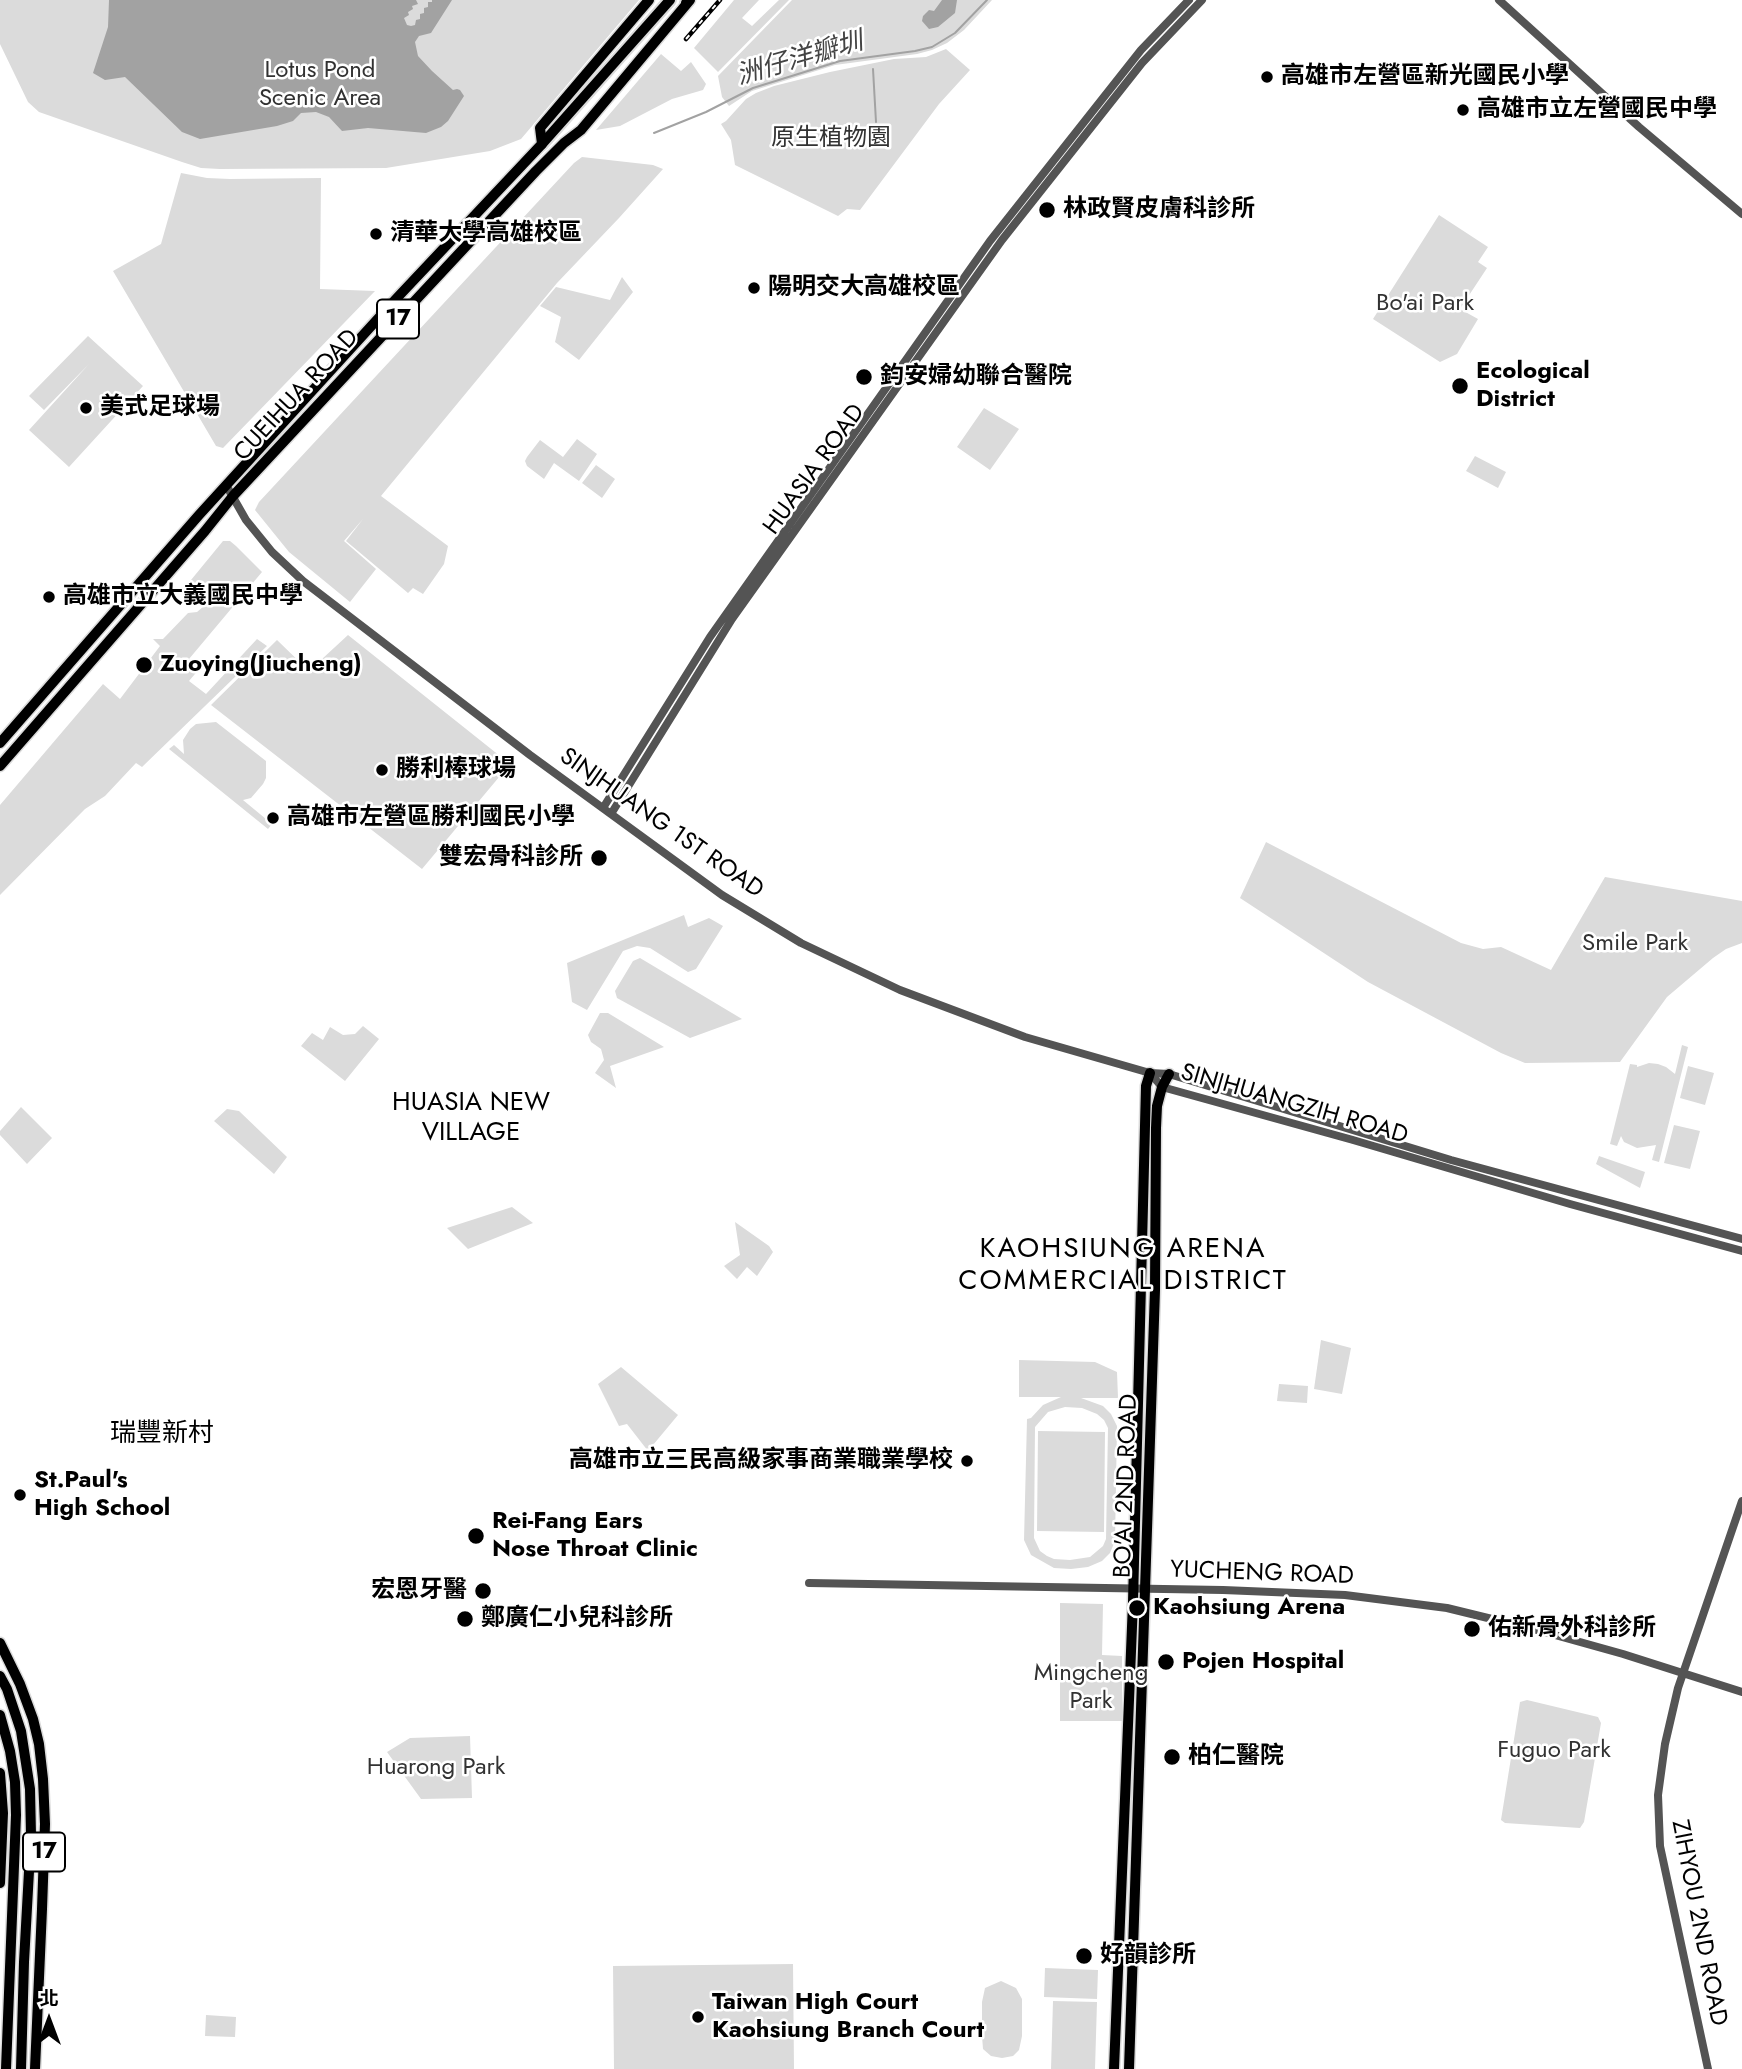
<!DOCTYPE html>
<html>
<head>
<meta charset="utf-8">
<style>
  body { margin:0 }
  #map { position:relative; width:1742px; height:2069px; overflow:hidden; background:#fff; font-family:Jost,"Noto Sans TC",sans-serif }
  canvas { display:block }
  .north { position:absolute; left:14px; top:1985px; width:70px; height:70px; -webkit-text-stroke:5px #fff; paint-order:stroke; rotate:0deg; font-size:19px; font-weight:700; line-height:28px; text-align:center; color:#000 }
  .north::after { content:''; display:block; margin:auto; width:24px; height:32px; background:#000; clip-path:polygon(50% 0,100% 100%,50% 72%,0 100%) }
</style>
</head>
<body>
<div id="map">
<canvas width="1742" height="2069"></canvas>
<div class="north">北</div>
</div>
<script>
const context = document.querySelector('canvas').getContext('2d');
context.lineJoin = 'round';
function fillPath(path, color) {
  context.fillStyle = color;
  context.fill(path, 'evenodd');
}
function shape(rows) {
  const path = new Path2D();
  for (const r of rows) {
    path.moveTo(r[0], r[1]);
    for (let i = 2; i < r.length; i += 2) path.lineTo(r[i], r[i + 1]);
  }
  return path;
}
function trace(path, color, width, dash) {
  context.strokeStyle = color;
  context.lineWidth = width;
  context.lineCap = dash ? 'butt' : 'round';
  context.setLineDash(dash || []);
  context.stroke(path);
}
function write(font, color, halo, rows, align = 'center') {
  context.font = font + ' Jost,"Noto Sans TC",sans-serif';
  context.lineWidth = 5;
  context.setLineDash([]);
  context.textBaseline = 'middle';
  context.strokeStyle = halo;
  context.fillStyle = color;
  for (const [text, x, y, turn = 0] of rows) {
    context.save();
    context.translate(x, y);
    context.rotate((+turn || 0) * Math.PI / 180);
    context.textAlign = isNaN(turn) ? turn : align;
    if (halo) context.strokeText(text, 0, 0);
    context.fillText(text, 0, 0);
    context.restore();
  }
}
const green = shape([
  [0,0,639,0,521,139,490,151,386,168,220,169,201,168,182,162,39,112,28,102,0,44],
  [734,0,759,0,742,18,752,26,779,0,789,0,718,72,694,48],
  [792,0,992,0,964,30,947,43,932,50,917,54,835,65,752,91,729,106,722,97,718,76],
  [946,49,970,70,939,104,860,210,847,209,838,216,735,165,731,140,721,124,726,121,746,99,756,93,774,86,830,72,894,59,926,57],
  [661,54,681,71,691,62,706,84,703,90,672,99,620,126,596,130],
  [582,157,653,165,663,169,619,218,557,283,381,496,448,546,444,564,423,594,413,588,408,593,346,541,363,519,344,541,376,569,350,602,289,552,255,510,259,502,574,163],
  [181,173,207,178,230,179,321,178,320,289,375,291,223,448,216,446,113,271,161,244],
  [1439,215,1488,247,1478,262,1487,268,1460,309,1478,319,1457,354,1440,362,1373,319],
  [622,277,633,292,579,360,555,342,561,317,540,306,556,287,610,300],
  [88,336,143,386,69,467,29,430,89,364,44,410,29,396],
  [984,408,1019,429,990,470,957,447],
  [577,439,597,454,579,481,554,463,544,479,527,466,525,461,527,457,540,440,563,457],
  [1475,456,1506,472,1498,488,1466,471],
  [596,465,615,479,602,498,582,483],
  [223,541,230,541,236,546,262,572,189,659,200,668,189,681,206,694,257,639,267,646,142,767,136,763,105,796,85,809,0,895,0,805,103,684,120,699,160,646,153,639,163,639,188,613,197,612,204,606,209,596,191,580],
  [348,635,510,764,422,869,211,705,277,640,309,671],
  [216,722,266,761,266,778,263,784,251,798,243,800,272,824,268,829,169,749,174,745,184,754,183,740,190,729,196,724],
  [1266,842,1461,943,1483,949,1501,947,1551,970,1605,877,1742,901,1742,943,1726,949,1713,958,1667,997,1620,1062,1525,1063,1501,1053,1368,982,1240,898],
  [684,915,688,927,709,918,723,926,696,969,688,972,650,948,637,946,623,951,587,1010,572,1002,567,963],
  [640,958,742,1019,690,1038,617,998,615,991,633,961],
  [600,1013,608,1013,664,1047,610,1066,616,1088,595,1073,604,1060,601,1049,591,1042,588,1035],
  [363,1026,379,1039,345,1081,301,1046,312,1033,323,1040,330,1027,343,1035,355,1034],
  [1682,1045,1688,1047,1659,1162,1652,1160,1656,1145,1637,1148,1624,1142,1621,1136,1617,1146,1610,1144,1630,1064,1637,1065,1637,1067,1649,1063,1658,1064,1666,1067,1675,1074],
  [1688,1066,1714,1073,1705,1105,1680,1098],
  [21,1107,52,1138,27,1164,0,1135,0,1131],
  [227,1109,239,1111,287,1157,274,1174,214,1121],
  [1674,1125,1700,1131,1690,1169,1664,1163],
  [1599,1156,1645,1172,1640,1188,1596,1164],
  [512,1207,533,1223,468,1249,447,1228],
  [735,1222,769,1246,773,1252,757,1276,747,1267,737,1279,724,1266,740,1255],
  [1321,1340,1351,1348,1342,1394,1314,1389],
  [1019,1360,1095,1362,1117,1372,1118,1398,1081,1398,1103,1406,1111,1414,1117,1426,1115,1541,1110,1553,1102,1561,1088,1567,1071,1569,1054,1568,1031,1555,1024,1540,1027,1419,1031,1418,1043,1405,1061,1397,1019,1397],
  [1065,1407,1082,1408,1097,1414,1104,1420,1108,1428,1106,1539,1103,1546,1090,1557,1070,1560,1054,1559,1047,1556,1040,1551,1034,1538,1035,1427,1048,1412],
  [621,1367,678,1415,648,1451,627,1424,619,1426,598,1384],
  [1279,1384,1308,1386,1307,1403,1277,1401],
  [1038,1431,1105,1432,1104,1532,1037,1531],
  [1060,1603,1103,1604,1102,1655,1122,1656,1122,1721,1060,1721],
  [1527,1700,1598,1717,1601,1723,1584,1822,1580,1828,1505,1823,1501,1820,1520,1702],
  [470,1736,472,1798,421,1799,387,1752,410,1738],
  [793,1964,794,2069,614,2069,613,1966],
  [1045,1968,1098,1970,1097,1999,1044,1997],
  [1001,1981,1016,1988,1022,1999,1022,2036,1019,2050,1013,2056,1002,2058,991,2056,983,2049,982,2036,982,2002,985,1988],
  [1053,2001,1097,2002,1095,2069,1051,2069],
  [206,2015,236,2017,235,2037,205,2036]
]);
const water = shape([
  [109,0,416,0,418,4,412,6,413,9,408,12,409,15,404,18,407,25,411,26,415,25,416,20,420,19,420,14,424,13,424,8,428,7,428,2,432,2,432,0,452,0,431,33,419,36,415,42,418,56,432,71,453,90,457,89,460,90,464,96,448,121,441,127,426,133,368,128,342,131,329,117,316,112,301,113,293,121,277,126,200,139,182,132,125,77,105,80,93,73,108,27],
  [942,0,957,0,955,13,938,27,929,29,922,21,923,16,929,10,934,11]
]);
const stream = shape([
  [873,69,876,122],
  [654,133,706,112,753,88,840,61,915,51,932,47,955,33,987,0]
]);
const minor = shape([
  [1499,0,1639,127,1742,214],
  [226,485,246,520,272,552,303,581,530,755,722,895,801,943,900,990,1025,1037,1150,1073,1169,1074,1451,1160,1742,1239],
  [603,808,710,637,990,241,1141,50,1189,0],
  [611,814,732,619,1002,240,1142,63,1202,0],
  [1150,1073,1162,1087,1353,1140,1570,1204,1742,1251],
  [809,1583,1223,1590,1345,1595,1447,1608,1537,1630,1623,1654,1742,1692],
  [1708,2069,1660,1846,1658,1795,1665,1744,1678,1688,1742,1501]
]);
const major = shape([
  [0,743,199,515,395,300,542,144,540,128,649,0],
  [0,766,205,531,233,496,536,171,564,143,581,130,690,0],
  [0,1643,20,1684,33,1719,39,1744,43,1779,45,1824,42,1909,35,2069],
  [0,1676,7,1689,21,1731,30,1789,31,1835,24,1962,21,2069],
  [0,1715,10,1751,15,1782,16,1815,6,2069],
  [0,1773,3,1813,0,1883],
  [1114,2069,1133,1602,1146,1086,1150,1073],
  [1129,2069,1155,1290,1156,1128,1157,1106,1162,1087,1169,1074]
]);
const highway = shape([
  [686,3,688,0],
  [542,144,670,0]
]);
const rail = shape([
  [686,39,720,0]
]);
const markers = [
  [1267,77,7,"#000"],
  [1463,110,7,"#000"],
  [1047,210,9,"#000"],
  [376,234,7,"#000"],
  [754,288,7,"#000"],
  [864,377,9,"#000"],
  [1460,386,9,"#000"],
  [86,408,7,"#000"],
  [49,597,7,"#000"],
  [144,665,9,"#000"],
  [382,770,7,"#000"],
  [273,818,7,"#000"],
  [599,858,9,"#000"],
  [967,1461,7,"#000"],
  [20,1495,7,"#000"],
  [476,1536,9,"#000"],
  [483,1591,9,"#000"],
  [1137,1608,9,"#000"],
  [465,1619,9,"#000"],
  [1472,1629,9,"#000"],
  [1166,1662,9,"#000"],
  [1172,1757,9,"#000"],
  [1084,1956,9,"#000"],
  [698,2017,7,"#000"]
];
const shields = [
  [398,319,42],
  [44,1852,42]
];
const shieldNames = [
  ["17",398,319],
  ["17",44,1852]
];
const parkNames = [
  ["Lotus Pond",320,71],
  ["Scenic Area",320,99],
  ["原生植物園",831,139],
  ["Bo'ai Park",1425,304],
  ["Smile Park",1635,944],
  ["Mingcheng",1091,1674],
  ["Park",1091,1702],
  ["Fuguo Park",1554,1751],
  ["Huarong Park",436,1768]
];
const poiNames = [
  ["高雄市左營區新光國民小學",1281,77],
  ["高雄市立左營國民中學",1477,110],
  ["林政賢皮膚科診所",1063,210],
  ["清華大學高雄校區",390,234],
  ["陽明交大高雄校區",768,288],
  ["Ecological",1476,372],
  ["District",1476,400],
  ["鈞安婦幼聯合醫院",880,377],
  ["美式足球場",100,408],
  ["高雄市立大義國民中學",63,597],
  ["Zuoying(Jiucheng)",160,665],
  ["勝利棒球場",396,770],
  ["高雄市左營區勝利國民小學",287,818],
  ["雙宏骨科診所",583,858,"right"],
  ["高雄市立三民高級家事商業職業學校",953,1461,"right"],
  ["St.Paul's",34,1481],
  ["High School",34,1509],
  ["Rei-Fang Ears",492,1522],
  ["Nose Throat Clinic",492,1550],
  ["宏恩牙醫",467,1591,"right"],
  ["Kaohsiung Arena",1153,1608],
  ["鄭廣仁小兒科診所",481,1619],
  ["佑新骨外科診所",1488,1629],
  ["Pojen Hospital",1182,1662],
  ["柏仁醫院",1188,1757],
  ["好韻診所",1100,1956],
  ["Taiwan High Court",712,2003],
  ["Kaohsiung Branch Court",712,2031]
];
const streetNames = [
  ["CUEIHUA ROAD",297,396,-47],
  ["HUASIA ROAD",815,470,-54],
  ["SINJHUANG 1ST ROAD",661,824,35],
  ["SINJHUANGZIH ROAD",1294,1105,16],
  ["BO'AI 2ND ROAD",1127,1486,-88],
  ["YUCHENG ROAD",1262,1574,2],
  ["ZIHYOU 2ND ROAD",1698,1923,79]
];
const waterNames = [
  ["洲仔洋瓣圳",800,60,-16]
];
const neighbourhoodNames = [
  ["HUASIA NEW",471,1104],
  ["VILLAGE",471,1134],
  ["瑞豐新村",162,1435]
];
const quarterNames = [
  ["KAOHSIUNG ARENA",1123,1250],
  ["COMMERCIAL DISTRICT",1123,1282]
];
fillPath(green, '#dbdbdb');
fillPath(water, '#a2a2a2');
trace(stream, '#a2a2a2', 2);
trace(major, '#dbdbdb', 13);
trace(highway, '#dbdbdb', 14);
trace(minor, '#545454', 8);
trace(major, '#000', 10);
trace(highway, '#000', 10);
trace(rail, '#000', 4.5);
trace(rail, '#fff', 2, [5]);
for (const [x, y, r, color] of markers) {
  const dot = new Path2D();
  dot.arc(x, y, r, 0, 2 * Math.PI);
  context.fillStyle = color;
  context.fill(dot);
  trace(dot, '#fff', 2.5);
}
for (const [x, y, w] of shields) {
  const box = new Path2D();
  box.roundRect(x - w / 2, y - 19.5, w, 39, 5);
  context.fillStyle = '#fff';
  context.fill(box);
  trace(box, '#000', 2);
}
write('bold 23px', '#000', null, shieldNames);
write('24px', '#323232', '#fff', parkNames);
write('bold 24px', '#000', '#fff', poiNames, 'left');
write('24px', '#000', '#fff', streetNames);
write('italic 26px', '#434343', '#fff', waterNames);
write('26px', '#000', '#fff', neighbourhoodNames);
context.letterSpacing = '2px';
write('28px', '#000', '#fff', quarterNames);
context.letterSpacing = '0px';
</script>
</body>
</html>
